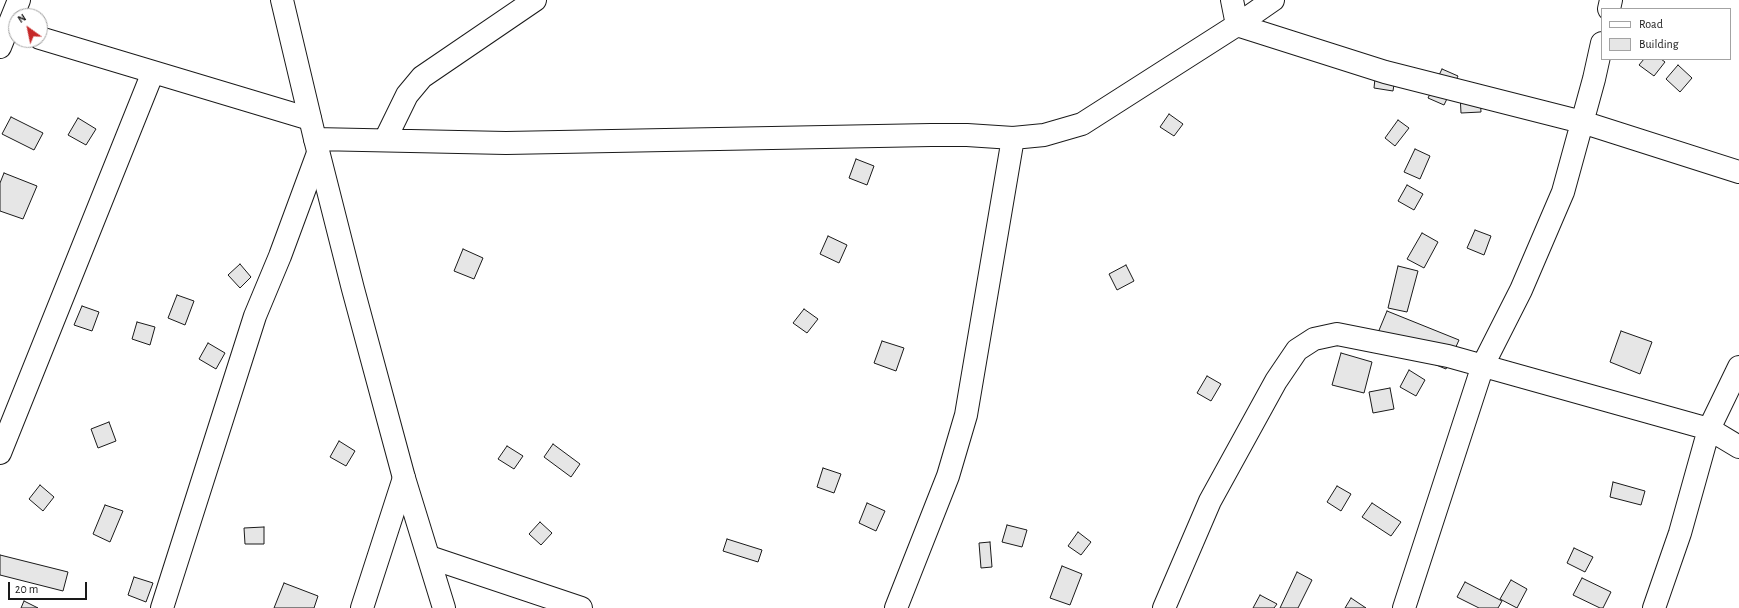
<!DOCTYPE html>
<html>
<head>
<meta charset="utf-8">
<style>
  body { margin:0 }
  #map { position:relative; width:1739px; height:608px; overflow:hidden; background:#fff; font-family:"Alegreya Sans",sans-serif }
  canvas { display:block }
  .legend { position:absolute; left:1601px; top:8px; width:130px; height:52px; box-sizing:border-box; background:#fff; border:1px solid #a3a3a3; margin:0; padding:5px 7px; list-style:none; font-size:12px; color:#1a1a1a }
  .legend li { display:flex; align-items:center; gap:8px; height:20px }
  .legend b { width:20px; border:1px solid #a3a3a3 }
  .north { position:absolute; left:8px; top:8px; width:40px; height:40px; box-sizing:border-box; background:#fff; border:1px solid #a3a3a3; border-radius:50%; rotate:327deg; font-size:11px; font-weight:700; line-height:16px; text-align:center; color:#1a1a1a }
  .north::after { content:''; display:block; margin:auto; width:14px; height:18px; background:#c62828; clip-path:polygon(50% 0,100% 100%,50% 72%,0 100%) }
  .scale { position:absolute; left:8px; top:582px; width:79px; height:18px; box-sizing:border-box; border:2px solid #1a1a1a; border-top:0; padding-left:5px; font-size:12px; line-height:14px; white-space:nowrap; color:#1a1a1a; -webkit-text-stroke:3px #fff; paint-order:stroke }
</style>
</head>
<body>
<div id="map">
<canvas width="1739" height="608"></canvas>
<ul class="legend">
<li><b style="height:5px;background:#fff"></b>Road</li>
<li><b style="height:11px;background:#e6e6e6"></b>Building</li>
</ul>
<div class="north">N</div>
<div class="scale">20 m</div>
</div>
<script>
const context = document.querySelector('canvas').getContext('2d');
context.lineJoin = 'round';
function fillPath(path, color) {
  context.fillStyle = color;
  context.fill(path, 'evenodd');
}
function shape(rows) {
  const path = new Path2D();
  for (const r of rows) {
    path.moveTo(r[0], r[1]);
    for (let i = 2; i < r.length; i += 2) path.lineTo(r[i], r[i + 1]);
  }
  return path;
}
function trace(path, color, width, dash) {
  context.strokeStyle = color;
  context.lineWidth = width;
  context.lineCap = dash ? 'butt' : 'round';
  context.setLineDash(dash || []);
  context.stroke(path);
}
const building = shape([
  [1644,59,1661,59,1665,62,1654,76,1639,65,1644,59],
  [1678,65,1692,78,1680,92,1666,79,1678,65],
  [1376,69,1396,71,1393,91,1374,88,1376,69],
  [1442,69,1458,76,1444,105,1428,98,1442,69],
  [1480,93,1481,112,1461,113,1460,94,1480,93],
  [1169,114,1183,124,1174,136,1160,127,1169,114],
  [11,117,43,133,34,150,2,134,11,117],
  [78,118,96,129,86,145,68,135,78,118],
  [1398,120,1409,128,1395,146,1385,138,1398,120],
  [1415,149,1430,156,1420,179,1404,172,1415,149],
  [856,159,874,166,867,185,849,178,856,159],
  [4,173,37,186,23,219,0,211,0,183,4,173],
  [1407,185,1423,194,1414,210,1398,201,1407,185],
  [1475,230,1491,236,1484,255,1467,248,1475,230],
  [1422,233,1438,242,1424,268,1407,259,1422,233],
  [828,236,847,245,839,263,820,254,828,236],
  [463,249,483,258,474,279,454,271,463,249],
  [240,264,251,277,240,288,228,275,240,264],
  [1126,265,1134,281,1117,290,1109,274,1126,265],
  [1398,266,1418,271,1407,312,1388,308,1398,266],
  [177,295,194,301,185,325,168,318,177,295],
  [82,306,99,312,92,331,74,325,82,306],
  [804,309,818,319,807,333,793,323,804,309],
  [1387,311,1459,340,1446,369,1375,340,1387,311],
  [137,322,155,327,150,345,132,339,137,322],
  [1621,331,1652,342,1640,374,1610,362,1621,331],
  [882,341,904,348,896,371,874,363,882,341],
  [208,343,225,353,216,369,199,359,208,343],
  [1341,353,1372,362,1364,393,1332,385,1341,353],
  [1409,370,1425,380,1416,396,1400,387,1409,370],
  [1207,376,1221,384,1211,401,1197,393,1207,376],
  [1390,388,1394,409,1373,413,1369,392,1390,388],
  [109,422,116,441,98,448,91,429,109,422],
  [339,441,355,451,346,466,330,457,339,441],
  [553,444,580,464,571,477,544,457,553,444],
  [507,446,523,456,514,469,498,459,507,446],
  [823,468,841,474,834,493,817,487,823,468],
  [1613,482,1645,491,1641,505,1610,497,1613,482],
  [40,485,54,497,43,511,29,499,40,485],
  [1337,486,1351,494,1341,511,1327,502,1337,486],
  [867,503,885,511,876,531,859,523,867,503],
  [1372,503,1401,522,1391,536,1362,517,1372,503],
  [105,505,123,511,110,542,93,534,105,505],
  [540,522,552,533,541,545,529,534,540,522],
  [1007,525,1027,530,1022,547,1002,542,1007,525],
  [264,527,264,544,245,544,244,528,264,527],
  [1078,532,1091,542,1081,555,1068,546,1078,532],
  [727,539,762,550,758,562,723,551,727,539],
  [990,542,992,567,981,568,979,543,990,542],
  [1574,548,1593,557,1585,572,1567,563,1574,548],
  [0,555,68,572,63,591,0,575,0,555],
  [1062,566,1082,574,1070,605,1050,598,1062,566],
  [1297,572,1312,580,1298,608,1280,608,1297,572],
  [134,577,153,583,146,602,128,595,134,577],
  [1582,578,1611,592,1603,608,1600,608,1573,595,1582,578],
  [1511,580,1527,589,1517,608,1500,599,1511,580],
  [1465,582,1502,601,1498,608,1479,608,1457,597,1465,582],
  [284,583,318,596,314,608,274,608,284,583],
  [1260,595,1277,604,1274,608,1253,608,1260,595],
  [1351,598,1366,608,1345,608,1351,598],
  [24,601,38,608,21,608,24,601]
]);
const minor = shape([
  [1232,0,1237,25],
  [1609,9,1611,0],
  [1237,25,1385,72,1582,122,1739,172],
  [40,38,310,119],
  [0,47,19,0],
  [315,139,506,143,931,135,967,135,1013,138,1044,135,1082,124,1237,25,1273,0],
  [385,140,407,95,422,77,535,0],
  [0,453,153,72],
  [429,557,581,608],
  [162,608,255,316,280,256,318,153],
  [362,608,404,478],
  [896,608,948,476,966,415,1013,138],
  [1164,608,1210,501,1276,381,1297,350,1314,339,1337,334,1448,356,1709,429,1739,447],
  [1404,608,1483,365,1521,290,1563,192,1594,79,1602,43],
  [1654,608,1680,533,1709,429,1739,367]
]);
const major = shape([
  [282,0,315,139,353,289,404,478,444,608]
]);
fillPath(building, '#e6e6e6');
trace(building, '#1a1a1a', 1);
trace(minor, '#1a1a1a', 24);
trace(major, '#1a1a1a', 24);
trace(minor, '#fff', 22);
trace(major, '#fff', 22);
</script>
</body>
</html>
